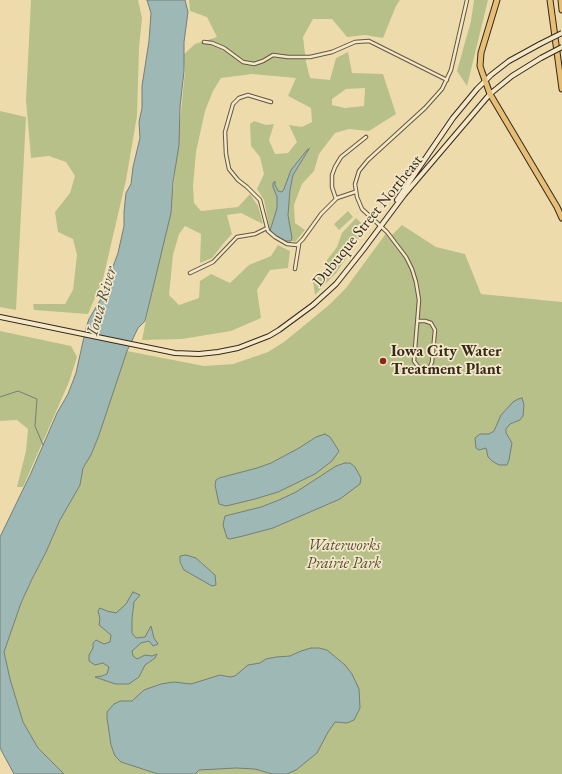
<!DOCTYPE html>
<html>
<head>
<meta charset="utf-8">
<style>
  body { margin:0 }
  canvas { display:block; background:#eedbac }
</style>
</head>
<body>
<canvas width="562" height="774"></canvas>
<script>
const context = document.querySelector('canvas').getContext('2d');
context.lineJoin = 'round';
function fillPath(path, color) {
  context.fillStyle = color;
  context.fill(path, 'evenodd');
}
function shape(rows) {
  const path = new Path2D();
  for (const r of rows) {
    path.moveTo(r[0], r[1]);
    for (let i = 2; i < r.length; i += 2) path.lineTo(r[i], r[i + 1]);
  }
  return path;
}
function trace(path, color, width, dash) {
  context.strokeStyle = color;
  context.lineWidth = width;
  context.lineCap = dash ? 'butt' : 'round';
  context.setLineDash(dash || []);
  context.stroke(path);
}
function write(font, color, halo, rows, align = 'center') {
  context.font = font + ' "EB Garamond",serif';
  context.lineWidth = 3.5;
  context.setLineDash([]);
  context.textBaseline = 'middle';
  context.strokeStyle = halo;
  context.fillStyle = color;
  for (const [text, x, y, turn = 0] of rows) {
    context.save();
    context.translate(x, y);
    context.rotate((+turn || 0) * Math.PI / 180);
    context.textAlign = isNaN(turn) ? turn : align;
    if (halo) context.strokeText(text, 0, 0);
    context.fillText(text, 0, 0);
    context.restore();
  }
}
const green = shape([
  [31,0,138,0,142,18,139,48,137,116,126,180,103,279,88,314,34,310,33,304,65,304,73,290,77,255,73,239,58,232,55,212,70,193,75,176,66,162,49,156,31,158,26,100],
  [189,0,400,0,396,6,383,38,365,35,347,37,332,19,313,19,303,37,306,62,310,78,330,80,336,58,348,52,352,73,383,74,396,114,369,131,349,129,335,133,319,154,314,171,302,184,294,205,295,223,305,230,295,242,270,231,264,200,257,189,264,174,260,157,251,146,250,124,254,121,266,125,274,124,269,140,275,154,288,153,297,142,289,125,302,127,312,122,311,108,288,96,296,78,252,74,221,78,213,91,205,111,196,152,193,186,194,203,201,211,238,207,250,194,258,206,263,224,241,213,227,215,232,234,223,244,212,258,200,263,201,234,185,226,179,234,173,255,169,295,179,305,199,298,200,281,211,274,230,283,249,265,271,256,278,245,290,251,288,268,270,270,257,290,261,318,231,331,182,339,142,340,155,275,173,191,185,71,183,55,195,44,217,37,207,17,190,11],
  [365,88,364,106,345,108,332,105,332,99,346,89],
  [474,0,488,0,467,86,457,71,471,21],
  [0,111,26,117,16,310,0,307],
  [348,211,353,217,339,230,334,224],
  [356,218,366,228,337,272,315,295,313,282,324,271,327,260,337,247,342,233],
  [402,225,436,247,465,254,481,294,562,302,562,774,64,774,38,748,23,722,10,679,4,652,21,603,32,579,46,552,60,520,80,485,83,468,91,455,99,435,127,351,204,366,233,364,268,352,284,342,329,305,346,288,387,232,389,235,393,234],
  [0,331,71,346,77,357,69,382,23,487,17,487,26,451,28,429,17,420,0,421]
]);
const water = shape([
  [147,0,185,0,188,12,184,42,184,71,180,107,179,145,173,182,171,213,145,321,138,328,127,351,99,435,91,455,83,468,80,485,60,520,46,552,32,579,21,603,4,652,10,679,23,722,38,748,64,774,14,774,0,748,0,537,31,473,57,413,68,394,76,373,86,328,89,319,102,297,118,253,124,226,124,212,126,193,131,184,133,167,140,138,139,122,142,108,142,86,149,41,151,13,147,0],
  [309,149,293,175,290,190,288,215,292,238,291,241,286,241,275,236,270,231,277,208,277,197,273,187,273,183,275,181,275,185,278,191,282,192,284,189,291,170,307,150,309,149],
  [522,398,524,405,523,416,520,420,510,424,506,429,506,433,512,443,509,460,507,465,499,465,492,461,488,457,486,448,479,450,476,448,475,438,480,434,489,434,494,431,501,415,513,402,518,399,522,398],
  [325,434,330,437,339,451,332,461,315,474,278,492,255,499,226,506,219,504,215,485,216,480,219,478,257,468,271,463,299,448,316,437,325,434],
  [345,463,350,463,355,467,361,478,360,484,340,499,273,528,243,536,230,539,227,538,223,525,225,516,261,507,279,500,296,492,336,466,345,463],
  [186,555,196,558,215,575,216,585,212,586,184,570,180,562,180,556,186,555],
  [133,592,140,595,134,602,132,619,132,633,136,638,145,637,151,626,154,638,158,644,153,646,149,641,141,643,132,651,133,656,137,659,145,655,152,656,157,654,155,658,145,665,139,677,129,684,115,684,95,677,102,676,107,674,109,667,103,663,95,665,89,661,89,655,93,648,93,643,96,640,104,644,110,642,111,635,99,625,100,619,98,611,100,608,107,611,116,613,126,604,133,592],
  [311,648,319,648,327,650,345,665,352,674,359,689,360,708,354,720,347,723,335,722,328,732,317,753,296,770,287,774,272,774,255,769,236,768,199,770,195,774,158,774,121,762,115,756,111,745,107,718,107,712,114,704,120,701,132,701,144,690,161,684,174,682,191,684,220,675,230,677,235,676,248,665,260,663,266,659,276,657,290,656,301,651,311,648]
]);
const stream = shape([
  [0,397,18,391,37,399,35,426,43,445]
]);
const street = shape([
  [204,42,212,43,224,48,243,62,254,64,263,61,273,55,288,57,310,57,332,52,355,42,369,41,447,80],
  [271,102,251,96,248,95,239,98,233,104,225,132,226,154,229,169,238,180,247,187,260,200,268,231,275,237,287,244,297,245,303,239,321,214,337,198,355,192],
  [336,199,332,187,332,175,335,167,341,157,366,137],
  [295,269,299,244],
  [190,273,213,262,237,237,255,234,267,228],
  [418,321,425,321,431,323,435,330,432,362,430,367,425,369,420,369,414,361,419,300,416,282,412,269,406,257,387,232,362,209,357,197,355,184,359,171,368,160,425,108,442,89,451,70,467,0]
]);
const secondary = shape([
  [397,200,453,118,477,89,491,75,509,61,540,44],
  [0,317,175,353,199,354,218,352,238,348,269,336,279,330,313,305,336,284,363,250,404,195,490,94,512,76,541,58]
]);
const highway = shape([
  [497,0,481,53,480,66,482,72,490,94,557,207,562,218],
  [550,0,562,89],
  [561,0,562,10]
]);
const secondaryBridge = shape([
  [540,44,562,33],
  [541,58,562,47]
]);
const markers = [
  [383,361,4,"#8f2418"]
];
const streetNames = [
  ["Dubuque Street Northeast",368,221,-51]
];
const poiNames = [
  ["Iowa City Water",391,352],
  ["Treatment Plant",391,370]
];
const parkNames = [
  ["Waterworks",344,546],
  ["Prairie Park",344,564]
];
const waterNames = [
  ["Iowa River",102,301,-74]
];
fillPath(green, '#b8c08a');
fillPath(water, '#9eb8b5');
trace(water, '#747f77', 1);
trace(stream, '#747f77', 1);
trace(street, '#62563f', 4.5);
trace(secondary, '#34291b', 6);
trace(highway, '#34291b', 7);
trace(street, '#f4e8c9', 2.5);
trace(secondary, '#f4e8c9', 4);
trace(highway, '#e7be76', 5);
trace(secondaryBridge, '#34291b', 6, []);
trace(secondaryBridge, '#f4e8c9', 4);
for (const [x, y, r, color] of markers) {
  const dot = new Path2D();
  dot.arc(x, y, r, 0, 2 * Math.PI);
  context.fillStyle = color;
  context.fill(dot);
  trace(dot, '#f4e8c9', 1.5);
}
write('16px', '#34291b', '#f4e8c9', streetNames);
write('bold 16px', '#34291b', '#f4e8c9', poiNames, 'left');
write('italic 16px', '#554f37', '#f4e8c9', parkNames);
write('italic 17px', '#4e4d42', '#f4e8c9', waterNames);
</script>
</body>
</html>
